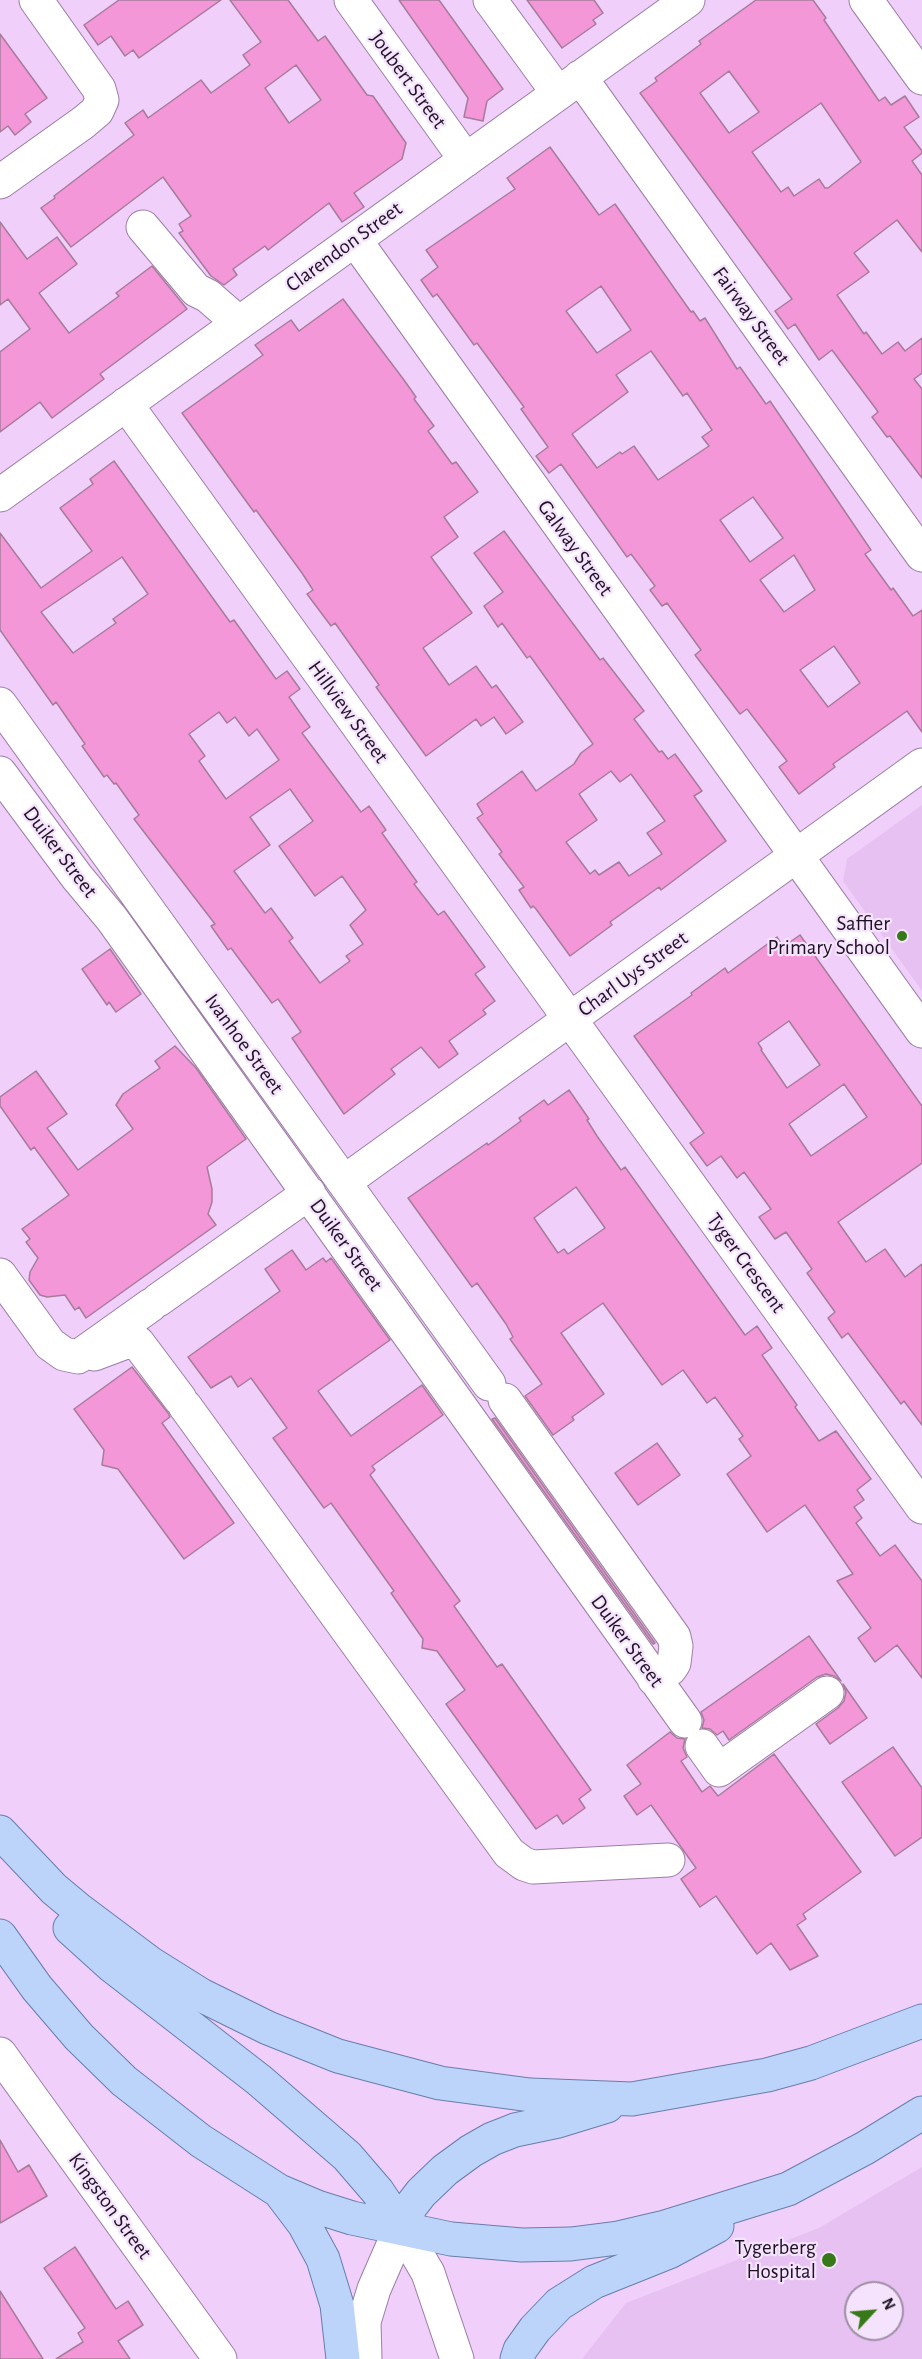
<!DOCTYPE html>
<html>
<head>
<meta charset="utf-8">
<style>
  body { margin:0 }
  #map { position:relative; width:922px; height:2359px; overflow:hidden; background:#f0cffa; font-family:"Alegreya Sans",sans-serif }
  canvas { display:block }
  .north { position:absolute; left:844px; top:2281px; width:60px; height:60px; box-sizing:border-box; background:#f5e2fc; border:2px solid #9f8fa5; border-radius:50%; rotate:64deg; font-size:16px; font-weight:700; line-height:24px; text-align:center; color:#1e1222 }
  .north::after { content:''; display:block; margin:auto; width:21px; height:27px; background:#377919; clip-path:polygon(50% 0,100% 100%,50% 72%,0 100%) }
</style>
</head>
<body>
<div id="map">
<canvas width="922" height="2359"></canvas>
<div class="north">N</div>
</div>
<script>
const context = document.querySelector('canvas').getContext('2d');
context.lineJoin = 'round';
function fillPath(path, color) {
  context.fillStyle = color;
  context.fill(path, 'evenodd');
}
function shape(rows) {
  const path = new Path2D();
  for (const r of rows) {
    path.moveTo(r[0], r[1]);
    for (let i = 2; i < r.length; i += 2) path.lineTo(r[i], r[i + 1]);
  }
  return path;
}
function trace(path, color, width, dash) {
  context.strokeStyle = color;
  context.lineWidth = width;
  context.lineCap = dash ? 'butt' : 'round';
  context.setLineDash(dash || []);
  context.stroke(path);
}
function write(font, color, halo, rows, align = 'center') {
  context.font = font + ' "Alegreya Sans",sans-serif';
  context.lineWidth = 4.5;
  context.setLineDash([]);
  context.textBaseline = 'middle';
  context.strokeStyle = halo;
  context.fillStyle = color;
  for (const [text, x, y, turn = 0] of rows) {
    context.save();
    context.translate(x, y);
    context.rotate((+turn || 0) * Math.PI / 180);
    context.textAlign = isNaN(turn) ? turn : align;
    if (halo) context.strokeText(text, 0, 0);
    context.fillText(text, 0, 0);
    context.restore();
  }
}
const built = shape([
  [922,805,922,991,843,881,847,859],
  [922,2167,922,2359,582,2359,626,2303,819,2228],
  [856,2293,892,2293,892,2329,856,2329]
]);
const building = shape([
  [119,0,221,0,139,58,133,50,125,56,111,36,98,45,84,25,119,0],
  [230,0,288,0,318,41,325,36,367,95,373,96,406,143,402,159,354,193,364,207,342,222,329,203,268,250,265,246,233,269,237,275,224,285,211,276,179,233,183,231,179,224,191,216,163,177,71,247,41,208,55,198,54,196,134,135,125,123,143,110,148,118,201,80,211,93,250,65,243,55,261,42,230,0],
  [296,65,321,100,289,123,265,88,296,65],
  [399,0,439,0,503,89,487,101,483,121,464,117,468,98,399,0],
  [527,0,594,0,603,13,593,20,596,24,562,48,527,0],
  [756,0,813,0,826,18,824,20,879,101,885,97,891,105,905,96,919,117,904,127,922,151,922,153,912,161,922,175,922,252,897,220,854,253,869,272,837,295,864,334,866,332,882,354,898,342,905,351,922,338,922,373,914,379,922,389,922,478,890,436,887,437,872,417,878,412,876,409,832,350,819,360,795,324,788,329,775,311,792,299,640,93,657,81,655,78,701,44,699,41,756,0],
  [729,71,759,112,729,133,700,93,729,71],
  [821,103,861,162,828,188,825,188,819,179,794,196,788,187,781,192,752,152,821,103],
  [0,34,47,98,25,114,31,122,15,135,8,126,0,132,0,34],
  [550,147,599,215,615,204,691,312,693,311,700,321,705,318,737,369,740,367,766,404,770,401,871,550,865,554,891,590,893,588,913,616,922,610,922,732,907,711,833,764,835,767,799,794,779,767,787,761,747,709,740,714,695,655,701,650,667,603,662,606,650,590,655,586,631,554,627,557,561,464,549,473,536,456,548,447,521,409,524,407,477,343,474,345,437,294,433,297,421,280,438,267,426,250,515,189,507,178,550,147],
  [601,286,631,330,597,353,566,311,601,286],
  [651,351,683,396,687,393,712,430,702,437,709,446,658,480,634,446,622,454,620,452,597,468,572,434,628,392,616,375,651,351],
  [753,497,783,538,750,562,720,520,753,497],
  [794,555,815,590,784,612,760,580,794,555],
  [834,646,860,683,828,707,800,670,834,646],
  [0,222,27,259,57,237,77,264,39,293,69,333,119,296,116,293,152,266,187,309,100,374,104,379,52,418,40,402,0,432,0,352,30,329,8,299,0,305,0,222],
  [343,299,404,380,416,397,414,399,434,426,428,431,452,464,456,462,478,492,444,517,458,537,431,557,472,613,423,648,449,685,476,666,492,688,496,685,523,722,506,734,494,717,481,726,476,719,426,756,376,687,379,685,335,623,331,626,307,594,313,590,302,573,256,510,254,512,182,413,263,355,255,345,291,320,299,331,343,299],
  [114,461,230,622,234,620,276,679,287,671,300,689,289,697,310,727,302,733,361,812,369,806,386,830,382,833,417,882,414,884,438,915,444,911,485,967,475,974,495,1001,483,1010,486,1014,449,1041,458,1054,439,1068,421,1047,391,1069,395,1074,344,1114,292,1038,301,1032,278,999,272,1003,231,948,228,950,211,926,215,924,134,819,139,815,116,783,114,784,107,775,104,777,82,746,85,744,56,702,53,705,0,630,0,533,41,588,92,551,60,508,93,484,90,479,114,461],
  [122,557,148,594,113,619,116,623,73,653,41,612,122,557],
  [219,712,227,723,235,717,249,736,257,729,279,760,226,799,199,761,205,756,189,734,219,712],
  [290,789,313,821,279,846,315,896,342,876,366,910,350,925,363,944,346,956,350,961,320,983,289,941,293,938,271,908,265,913,234,871,270,845,250,817,290,789],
  [504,531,600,660,603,658,644,711,634,719,659,752,662,751,668,759,675,754,702,791,694,796,726,841,661,890,659,887,610,922,612,925,570,956,536,909,533,906,531,908,519,890,524,887,499,854,502,852,477,818,483,814,477,804,522,771,536,791,574,764,581,753,593,744,530,656,527,658,502,623,498,627,484,606,503,592,474,553,504,531],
  [611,771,620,782,631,774,665,821,647,833,662,854,629,876,619,862,599,875,595,870,590,874,566,842,597,820,579,794,611,771],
  [800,935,922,1106,922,1163,838,1222,866,1262,885,1249,905,1277,922,1264,922,1425,904,1401,901,1404,848,1333,842,1338,828,1318,835,1312,807,1273,812,1269,786,1232,775,1239,759,1217,771,1209,744,1172,737,1178,721,1156,707,1166,690,1143,704,1133,634,1036,692,995,691,993,725,968,728,973,777,937,783,947,800,935],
  [789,1021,820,1065,787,1088,761,1050,762,1049,758,1043,789,1021],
  [844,1084,867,1117,811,1156,789,1124,844,1084],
  [110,949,141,994,116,1012,109,1002,107,1005,82,969,110,949],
  [175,1046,196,1068,246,1139,207,1167,212,1189,212,1202,208,1214,216,1225,86,1318,79,1307,75,1310,65,1295,47,1297,40,1295,29,1280,30,1272,38,1258,26,1242,30,1239,22,1229,69,1195,34,1147,31,1150,0,1106,0,1097,36,1071,67,1114,47,1128,78,1170,133,1129,116,1105,123,1094,160,1068,155,1061,175,1046],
  [569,1090,589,1119,587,1120,597,1136,621,1170,625,1167,745,1335,757,1326,772,1348,762,1355,797,1405,795,1407,819,1441,836,1431,871,1479,857,1490,864,1500,854,1507,862,1518,856,1523,880,1556,895,1545,922,1581,922,1678,897,1645,875,1662,858,1638,871,1628,837,1581,853,1574,805,1505,767,1532,727,1474,751,1456,739,1439,743,1436,715,1397,707,1403,683,1370,662,1385,603,1303,561,1333,604,1394,572,1417,574,1420,553,1435,525,1396,542,1384,510,1339,513,1337,506,1324,477,1283,472,1287,408,1198,487,1143,488,1145,521,1121,519,1118,544,1100,548,1105,569,1090],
  [576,1187,605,1228,568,1254,564,1249,558,1253,534,1218,576,1187],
  [292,1250,306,1270,323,1258,326,1262,331,1258,390,1340,318,1391,351,1436,422,1385,443,1415,372,1466,375,1470,370,1475,460,1601,454,1606,497,1667,502,1664,591,1790,579,1799,585,1808,563,1824,557,1815,536,1829,446,1704,465,1690,437,1651,422,1648,423,1639,391,1593,394,1591,331,1503,324,1508,273,1438,287,1428,251,1378,238,1387,231,1376,211,1388,188,1357,280,1291,265,1269,292,1250],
  [132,1367,168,1413,170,1417,162,1423,234,1523,184,1559,118,1469,102,1465,104,1450,74,1409,132,1367],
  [495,1418,655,1643,653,1644,492,1419,495,1418],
  [657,1443,680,1475,638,1505,615,1473,657,1443],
  [809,1636,841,1681,834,1676,826,1674,817,1677,729,1740,723,1731,717,1735,710,1729,702,1728,704,1720,701,1712,809,1636],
  [843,1684,867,1718,830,1744,816,1724,838,1708,844,1701,846,1692,843,1684],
  [670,1732,677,1738,685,1739,683,1748,687,1757,681,1761,702,1792,710,1786,718,1796,774,1754,861,1872,803,1914,806,1919,797,1925,818,1956,790,1970,771,1943,757,1954,716,1896,700,1907,681,1879,696,1868,651,1805,637,1815,624,1796,641,1784,627,1765,670,1732],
  [893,1747,922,1788,922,1837,895,1856,842,1782,893,1747],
  [0,2140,18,2172,29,2165,47,2196,0,2223,0,2140],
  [75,2247,116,2309,128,2301,143,2325,118,2341,130,2359,56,2359,83,2342,78,2333,85,2328,44,2268,75,2247],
  [0,2291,43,2359,0,2359,0,2291]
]);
const minor = shape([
  [351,0,466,160],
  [490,0,558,93],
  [866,0,922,78],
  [580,77,922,555],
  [0,182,84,122,97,111,102,100,99,89,36,0],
  [143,227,196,290,208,296,239,323],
  [355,240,922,1031],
  [126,404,922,1507],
  [0,495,688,0],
  [0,704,489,1384],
  [0,773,77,877,112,919,685,1721],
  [344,1182,922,765],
  [0,1275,50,1344,64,1354,78,1357,151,1305],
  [158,1300,309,1193],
  [94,1354,126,1342,138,1343,180,1399],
  [505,1400,674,1637,676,1646,674,1663,670,1669,654,1679],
  [185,1406,509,1853,524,1864,533,1867,668,1860],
  [702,1746,719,1770,827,1693],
  [0,2054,220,2359],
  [401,2227,428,2273,457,2359],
  [365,2359,364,2322,374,2289,401,2227]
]);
const major = shape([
  [0,1832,54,1889,78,1909,150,1963,201,1995,268,2028,338,2056,440,2083,530,2095,632,2099,767,2075,811,2063,922,2021],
  [70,1928,112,1966,259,2080,347,2156,378,2192,401,2227],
  [0,1936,37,1988,79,2037,124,2081,201,2141,279,2191,317,2207,352,2218,451,2239,522,2245,571,2244,618,2238,665,2227,788,2189,865,2148,922,2113],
  [279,2191,304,2224,323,2259,337,2305,343,2359],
  [401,2227,411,2206,421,2193,445,2170,471,2151,492,2139,515,2130,558,2121,607,2106],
  [517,2359,520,2350,535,2329,559,2304,594,2282,669,2252,717,2226]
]);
const markers = [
  [902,936,6,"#377919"],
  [829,2260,8,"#377919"]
];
const streetNames = [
  ["Joubert Street",408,80,54],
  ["Clarendon Street",344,247,-36],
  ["Fairway Street",751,316,54],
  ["Galway Street",575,548,54],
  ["Hillview Street",348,712,54],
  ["Duiker Street",60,852,53],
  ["Charl Uys Street",633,974,-36],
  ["Ivanhoe Street",244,1044,54],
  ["Duiker Street",346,1245,54],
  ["Tyger Crescent",746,1263,54],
  ["Duiker Street",627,1641,54],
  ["Kingston Street",110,2206,54]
];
const poiNames = [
  ["Saffier",890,924],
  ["Primary School",890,948],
  ["Tygerberg",816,2248],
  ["Hospital",816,2272]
];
fillPath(built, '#e6c1f2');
fillPath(building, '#f397d9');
trace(building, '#a77c9a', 1.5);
trace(minor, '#9c7ea6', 35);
trace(major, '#687eab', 35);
trace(minor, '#fff', 33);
trace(major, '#bcd4f9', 33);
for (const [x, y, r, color] of markers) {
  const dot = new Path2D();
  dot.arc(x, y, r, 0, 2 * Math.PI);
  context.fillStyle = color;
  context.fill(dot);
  trace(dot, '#f5e2fc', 2);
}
write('21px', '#1e1222', '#f5e2fc', streetNames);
write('21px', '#1e1222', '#f5e2fc', poiNames, 'right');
</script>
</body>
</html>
